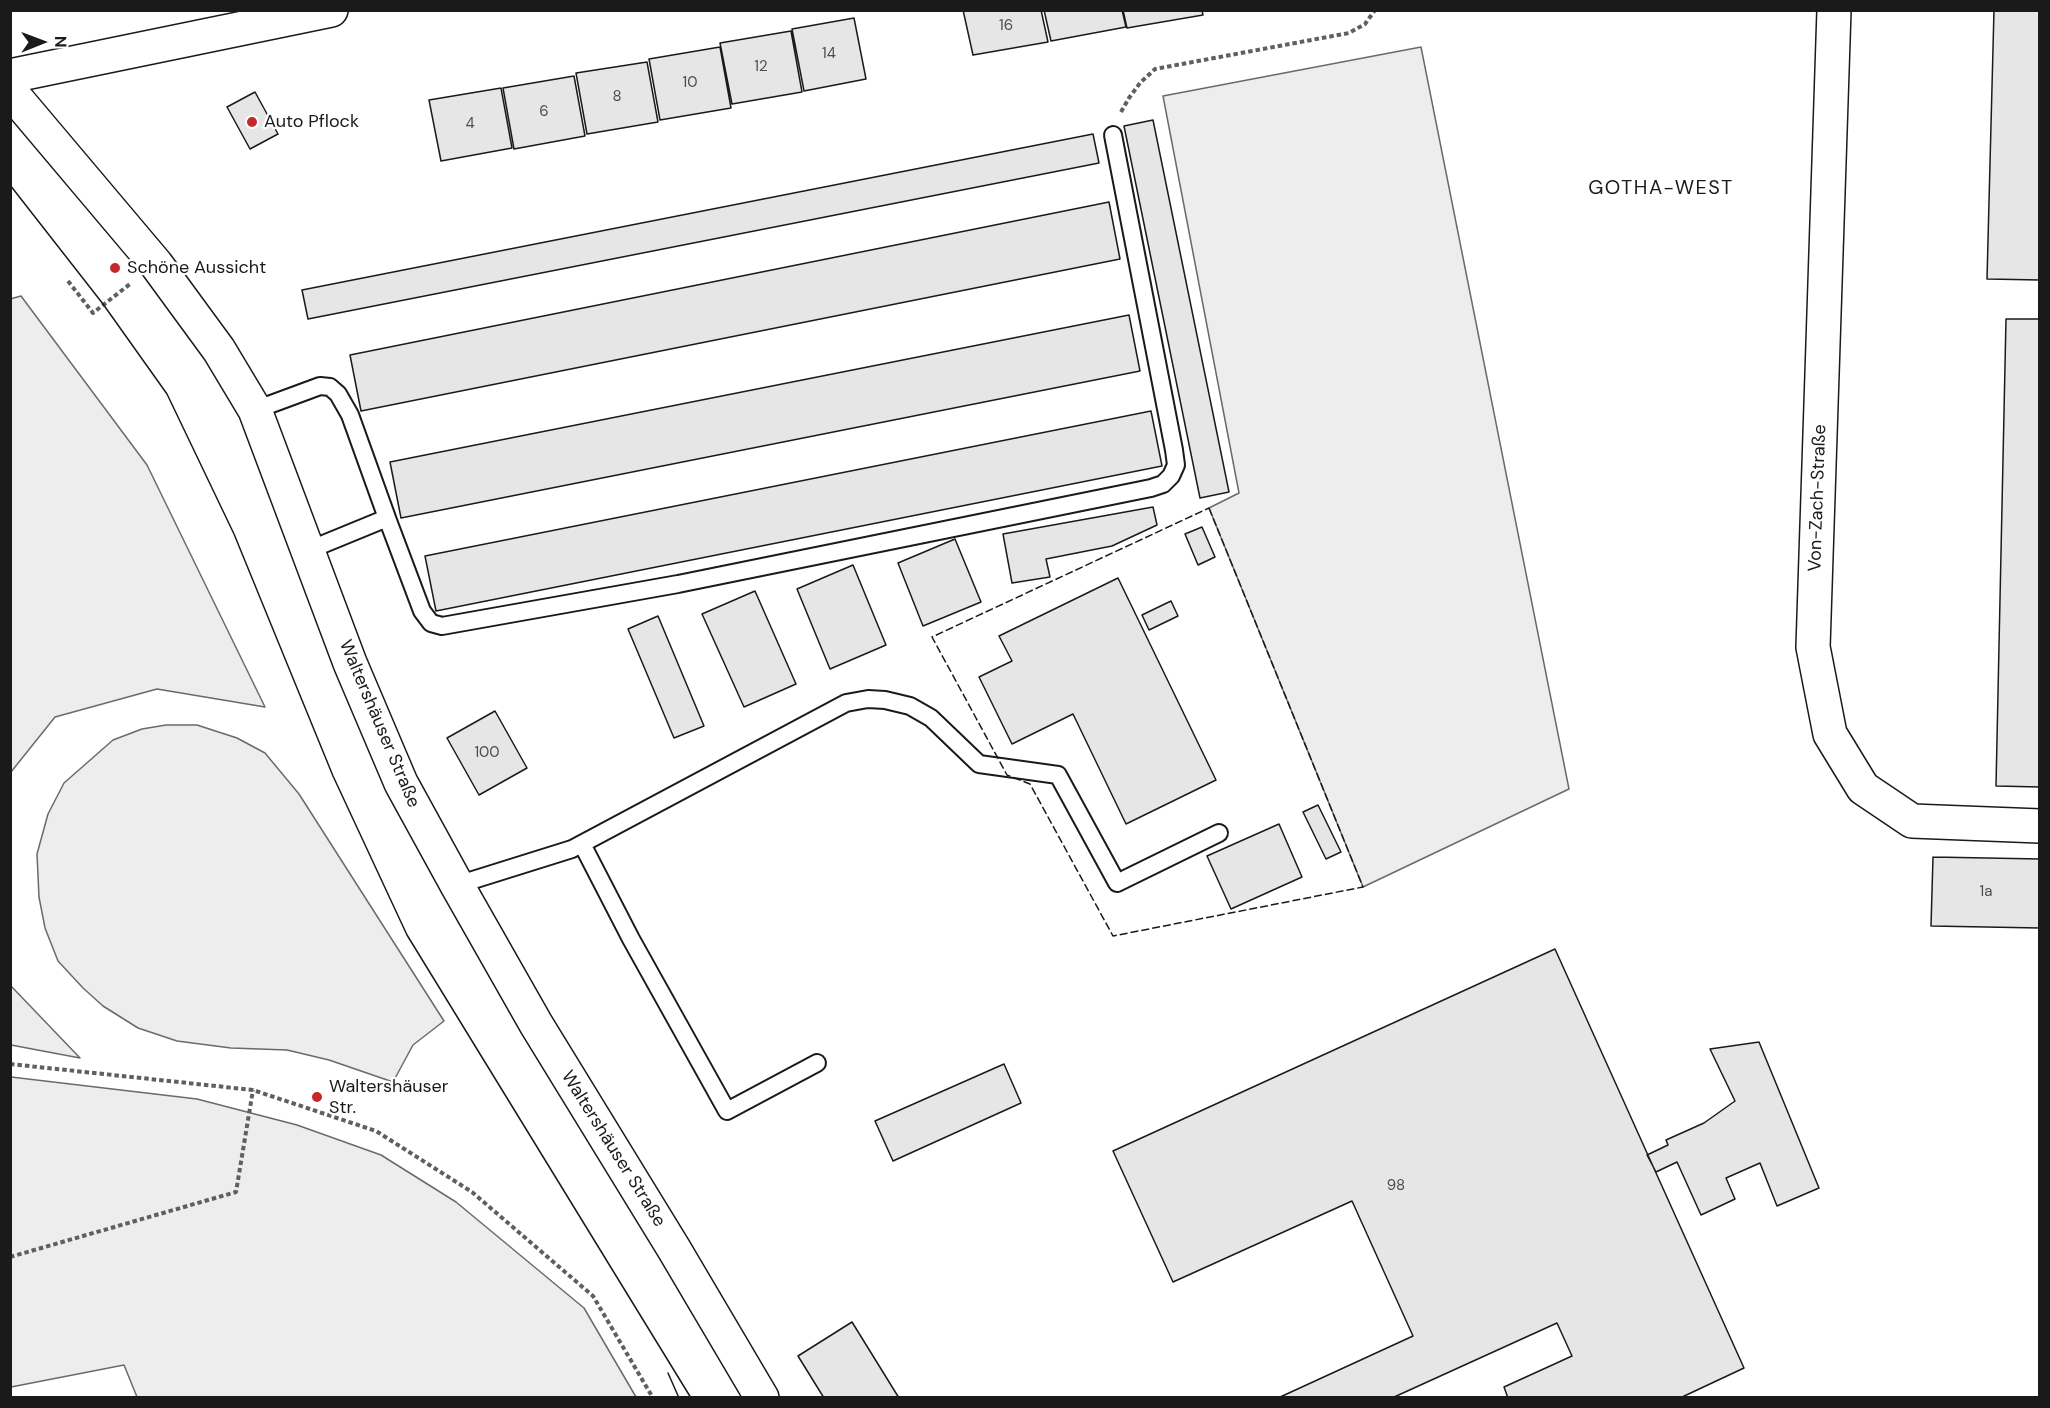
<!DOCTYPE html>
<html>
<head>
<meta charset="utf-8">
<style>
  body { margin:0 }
  #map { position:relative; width:2050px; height:1408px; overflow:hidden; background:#fff; font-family:"DM Sans",sans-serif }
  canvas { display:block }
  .frame { position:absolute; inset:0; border:12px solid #1a1a1a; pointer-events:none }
  .north { position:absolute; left:12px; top:12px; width:60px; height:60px; -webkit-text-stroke:4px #fff; paint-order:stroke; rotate:89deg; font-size:16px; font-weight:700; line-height:24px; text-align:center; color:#1a1a1a }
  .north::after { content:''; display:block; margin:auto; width:21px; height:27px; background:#1a1a1a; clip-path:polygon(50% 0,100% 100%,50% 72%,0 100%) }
</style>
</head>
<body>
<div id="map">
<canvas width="2050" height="1408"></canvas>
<div class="frame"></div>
<div class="north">N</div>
</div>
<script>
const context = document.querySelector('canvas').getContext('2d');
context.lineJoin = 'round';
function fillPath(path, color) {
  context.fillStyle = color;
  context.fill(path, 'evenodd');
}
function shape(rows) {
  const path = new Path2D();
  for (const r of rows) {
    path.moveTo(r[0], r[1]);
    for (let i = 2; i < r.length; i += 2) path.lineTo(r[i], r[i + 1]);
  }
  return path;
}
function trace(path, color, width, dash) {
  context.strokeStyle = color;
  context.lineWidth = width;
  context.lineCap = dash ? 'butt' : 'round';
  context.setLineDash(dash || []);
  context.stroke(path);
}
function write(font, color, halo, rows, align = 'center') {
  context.font = font + ' "DM Sans",sans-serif';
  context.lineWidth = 4.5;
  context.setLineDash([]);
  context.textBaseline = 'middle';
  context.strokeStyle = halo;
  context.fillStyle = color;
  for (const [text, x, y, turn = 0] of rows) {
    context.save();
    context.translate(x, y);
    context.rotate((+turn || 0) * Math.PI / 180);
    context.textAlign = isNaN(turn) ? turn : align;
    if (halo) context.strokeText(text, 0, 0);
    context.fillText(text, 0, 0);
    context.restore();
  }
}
const built = shape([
  [1421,47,1569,789,1363,887,1209,508,1239,493,1163,96,1421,47],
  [21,296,147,465,265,707,157,689,55,717,11,772,10,299,21,296],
  [166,725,197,725,237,738,265,753,299,794,444,1021,413,1045,393,1082,329,1060,287,1050,231,1048,177,1041,138,1028,103,1006,83,988,58,961,45,928,39,897,37,854,48,814,64,783,113,740,142,729,166,725],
  [11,986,80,1058,11,1045,11,986],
  [11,1077,197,1099,297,1125,381,1155,456,1202,584,1308,636,1397,137,1397,124,1365,11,1387,11,1077]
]);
const building = shape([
  [963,10,1041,10,1048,42,973,55,963,10],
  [1044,10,1122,10,1126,27,1051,41,1044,10],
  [1123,10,1202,10,1203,15,1127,28,1123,10],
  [1994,10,2040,10,2040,280,1987,279,1994,10],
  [854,18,866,79,804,91,792,29,854,18],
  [791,31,802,92,732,104,720,43,791,31],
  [720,47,731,108,660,120,649,59,720,47],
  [647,62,658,122,587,134,576,73,647,62],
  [574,76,585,136,514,149,503,88,574,76],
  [501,88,512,148,441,161,429,100,501,88],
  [255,92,278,134,250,149,227,107,255,92],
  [1153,120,1229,492,1200,498,1124,126,1153,120],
  [1093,134,1099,163,308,319,302,290,1093,134],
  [1109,202,1120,259,361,411,350,355,1109,202],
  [1129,315,1140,371,401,518,390,462,1129,315],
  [2006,319,2040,319,2040,787,1996,786,2006,319],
  [1151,411,1162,466,436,611,425,556,1151,411],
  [1153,507,1157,525,1112,546,1046,559,1050,577,1012,583,1003,534,1153,507],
  [1202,527,1215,557,1198,565,1185,534,1202,527],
  [955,539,981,602,923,626,898,563,955,539],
  [853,565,886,645,830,669,797,589,853,565],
  [1118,578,1216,780,1126,824,1073,714,1012,744,979,677,1012,661,999,636,1118,578],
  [755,591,796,684,744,707,702,614,755,591],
  [1171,601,1178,616,1149,630,1142,615,1171,601],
  [658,616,704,726,674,738,628,629,658,616],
  [495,711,527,768,479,795,447,738,495,711],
  [1318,805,1341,852,1326,859,1303,812,1318,805],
  [1279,824,1302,877,1231,909,1207,856,1279,824],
  [1933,857,2040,859,2040,928,1931,926,1933,857],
  [1555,949,1744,1368,1680,1398,1508,1398,1504,1387,1572,1356,1557,1323,1392,1398,1278,1398,1413,1336,1352,1201,1173,1282,1113,1151,1555,949],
  [1759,1042,1819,1188,1777,1206,1760,1163,1726,1178,1735,1199,1701,1215,1677,1162,1656,1172,1647,1155,1668,1145,1666,1140,1704,1123,1735,1101,1710,1049,1759,1042],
  [1004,1064,1021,1103,893,1161,875,1121,1004,1064],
  [852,1322,899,1398,824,1398,798,1356,852,1322]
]);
const path = shape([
  [1121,112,1129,98,1140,83,1155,69,1349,33,1365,24,1375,10],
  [68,281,93,313,130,284],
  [10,1064,253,1090,376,1131,472,1192,593,1296,653,1398],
  [10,1257,236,1192,253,1090]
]);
const service = shape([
  [255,410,320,386,330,387,338,394,350,415,387,518,309,550],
  [387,518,422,611,431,623,442,626,678,584,1151,488,1163,484,1171,476,1176,465,1174,450,1113,135],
  [582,844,631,939,727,1111,817,1063],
  [457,885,572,849,846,703,868,699,885,700,910,706,931,718,979,764,1058,775,1117,883,1219,833]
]);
const minor = shape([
  [1834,10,1813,647,1830,734,1863,788,1912,821,2040,826],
  [10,76,331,10]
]);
const secondary = shape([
  [10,91,156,264,219,350,255,410,350,663,401,783,457,885,536,1024,674,1249,762,1398]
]);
const tram = shape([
  [10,185,103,304,167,394,234,534,333,776,407,935,691,1398],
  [668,1373,679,1398]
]);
const fence = shape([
  [1209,508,1363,887,1113,936,1030,784,1007,775,932,637,1209,508]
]);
const markers = [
  [252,122,6,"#c62828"],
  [115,268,6,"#c62828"],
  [317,1097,6,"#c62828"]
];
const numberNames = [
  ["16",1006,26],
  ["14",829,54],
  ["12",761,67],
  ["10",690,83],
  ["8",617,97],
  ["6",544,112],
  ["4",470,124],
  ["100",487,753],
  ["1a",1986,892],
  ["98",1396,1186]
];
const poiNames = [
  ["Auto Pflock",264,122],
  ["Schöne Aussicht",127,268],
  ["Waltershäuser",329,1087],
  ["Str.",329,1108]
];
const streetNames = [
  ["Von-Zach-Straße",1818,498,-88],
  ["Waltershäuser Straße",379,724,67],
  ["Waltershäuser Straße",613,1149,58]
];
const neighbourhoodNames = [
  ["GOTHA-WEST",1661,189]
];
fillPath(built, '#ededed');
trace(built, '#6a6a6a', 1.5);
fillPath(building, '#e6e6e6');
trace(building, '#1a1a1a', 1.5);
trace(service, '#1a1a1a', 20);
trace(minor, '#1a1a1a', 36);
trace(secondary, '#1a1a1a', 36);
trace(path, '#5f5f5f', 4, [4.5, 3]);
trace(service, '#fff', 16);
trace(minor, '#fff', 33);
trace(secondary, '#fff', 33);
trace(tram, '#1a1a1a', 1.5);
trace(fence, '#1a1a1a', 1.5, [8, 3]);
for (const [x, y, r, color] of markers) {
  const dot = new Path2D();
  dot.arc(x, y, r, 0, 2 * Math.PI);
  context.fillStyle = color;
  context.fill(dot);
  trace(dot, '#fff', 2);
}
write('15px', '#4d4d4d', null, numberNames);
write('18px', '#1a1a1a', '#fff', poiNames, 'left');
write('18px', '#1a1a1a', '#fff', streetNames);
context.letterSpacing = '1.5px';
write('20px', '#1a1a1a', '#fff', neighbourhoodNames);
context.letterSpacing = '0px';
</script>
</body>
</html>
